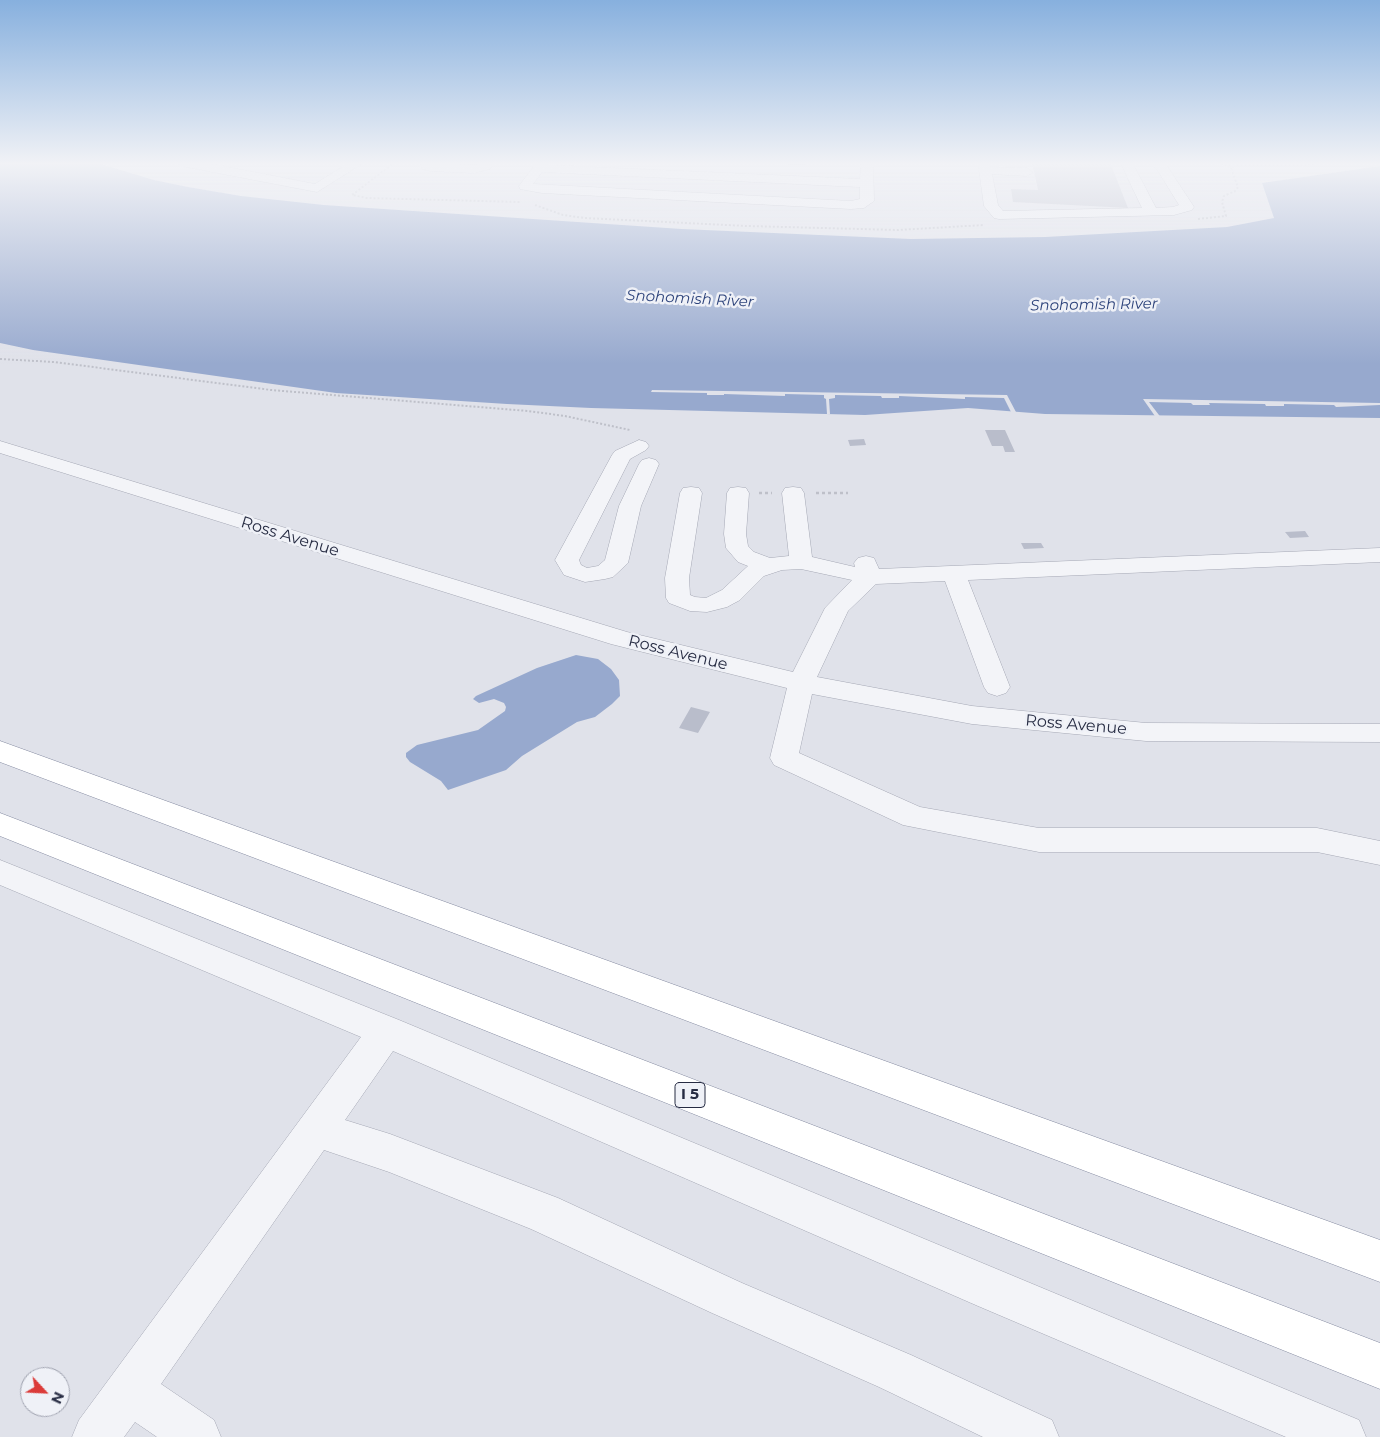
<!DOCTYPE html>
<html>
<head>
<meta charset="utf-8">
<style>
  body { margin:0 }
  #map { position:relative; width:1380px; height:1437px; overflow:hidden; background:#e0e2ea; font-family:Montserrat,sans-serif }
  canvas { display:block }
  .north { position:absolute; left:20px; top:1367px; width:50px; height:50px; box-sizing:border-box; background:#eff1f7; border:1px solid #9fa2af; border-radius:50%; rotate:115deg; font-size:14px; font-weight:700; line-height:20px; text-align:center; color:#272c43 }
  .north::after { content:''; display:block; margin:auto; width:18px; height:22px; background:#db3b39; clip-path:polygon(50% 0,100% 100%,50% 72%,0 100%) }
</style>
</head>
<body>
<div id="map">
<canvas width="1380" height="1437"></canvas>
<div class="north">N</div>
</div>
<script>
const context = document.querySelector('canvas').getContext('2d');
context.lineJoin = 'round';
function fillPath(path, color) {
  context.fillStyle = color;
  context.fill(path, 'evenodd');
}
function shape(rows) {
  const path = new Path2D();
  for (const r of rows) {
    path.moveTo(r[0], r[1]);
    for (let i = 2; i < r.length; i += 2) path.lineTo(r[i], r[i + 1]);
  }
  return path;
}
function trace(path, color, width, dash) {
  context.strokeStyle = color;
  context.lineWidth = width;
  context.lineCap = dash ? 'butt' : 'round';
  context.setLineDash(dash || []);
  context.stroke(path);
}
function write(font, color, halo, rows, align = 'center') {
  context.font = font + ' Montserrat,sans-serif';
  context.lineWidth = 5;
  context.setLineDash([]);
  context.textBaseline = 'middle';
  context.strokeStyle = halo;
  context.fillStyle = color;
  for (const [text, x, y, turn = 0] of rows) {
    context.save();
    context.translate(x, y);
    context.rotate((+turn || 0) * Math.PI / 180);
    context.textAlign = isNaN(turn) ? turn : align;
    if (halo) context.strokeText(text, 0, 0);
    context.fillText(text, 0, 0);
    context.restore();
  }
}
const water = shape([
  [0,162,94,162,154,180,188,187,241,196,324,205,682,229,911,239,1045,237,1227,227,1274,218,1262,183,1380,166,1380,418,1045,414,968,408,865,415,591,408,507,404,336,393,33,350,0,343],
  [576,655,598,659,611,669,619,680,620,696,612,704,595,717,577,722,522,756,506,770,448,790,441,781,410,762,406,757,406,753,417,745,478,730,505,711,506,707,504,703,494,699,479,703,473,699,476,696,537,668]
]);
const pier = shape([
  [652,390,1007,395,1017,414,1012,414,1004,398,965,397,965,399,899,396,899,398,882,398,881,396,835,395,835,398,829,399,830,414,827,414,826,399,824,398,824,395,785,394,785,396,724,394,724,395,707,395,707,393,651,392],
  [1143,399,1380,403,1380,405,1336,407,1334,405,1284,404,1284,406,1266,406,1265,404,1209,403,1210,405,1193,405,1191,403,1149,402,1162,419,1157,419]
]);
const building = shape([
  [773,162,807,162,806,165,773,164],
  [1032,162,1110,162,1128,208,1013,202,1011,189,1038,190],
  [985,430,1005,430,1015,452,1005,452,1003,446,992,446],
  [864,439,866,445,850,446,848,440],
  [1305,531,1309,537,1290,538,1285,532],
  [1021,543,1041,543,1044,548,1024,549],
  [691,707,710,712,698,733,679,728]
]);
const pathFar1 = shape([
  [395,162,352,195,367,198,520,202],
  [1213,162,1232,167],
  [535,205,563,215,585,218,747,226,898,230,984,225],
  [1198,219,1226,216,1222,202,1224,196,1235,191,1238,187,1231,168,1234,166,1302,166,1323,162],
  [0,359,54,362,271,390,528,411,565,416,630,430]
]);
const path = shape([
  [759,493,772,493],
  [816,493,848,493]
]);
const minor = shape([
  [175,162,202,162,315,184,350,162,365,162,317,192,181,166,175,162],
  [420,162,474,165,483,162,496,162,490,169,474,173,430,171,422,169,420,162],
  [537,162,549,162,547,165,860,179,861,162,873,162,874,201,864,208,851,209,542,193,520,189,519,186,537,162],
  [542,172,860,187,860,199,851,201,533,184,542,172],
  [978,162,990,162,991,167,1027,168,1033,172,1027,176,992,174,998,205,1003,211,1142,208,1120,162,1132,162,1156,208,1173,207,1179,205,1158,171,1149,162,1163,162,1167,166,1194,207,1192,210,1174,215,999,219,994,218,984,206,978,162],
  [639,440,646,442,649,446,646,450,630,459,579,560,581,565,587,568,598,566,605,560,619,506,639,464,642,460,649,458,656,460,659,464,641,506,628,563,613,577,605,579,585,582,564,575,555,560,612,455,615,451,639,440],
  [0,441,627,632,793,672,825,608,852,580,801,569,782,570,764,576,740,600,727,607,707,612,690,611,669,603,666,598,665,578,680,493,683,488,691,487,699,488,702,493,689,578,690,595,695,597,706,598,722,590,748,566,738,562,726,548,724,534,727,493,730,488,738,487,746,488,749,493,746,534,748,546,754,552,770,558,789,556,782,493,785,488,793,487,801,488,804,493,812,557,855,567,854,563,858,558,866,556,874,558,879,569,1380,548,1380,562,968,580,1010,687,1006,693,997,696,988,693,984,687,945,581,876,584,848,611,817,677,972,706,1146,723,1380,724,1380,742,1146,741,972,724,812,694,799,753,920,807,1039,828,1317,828,1380,841,1380,865,1317,852,1039,852,903,825,774,765,770,758,787,688,611,644,0,453,0,441],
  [0,860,399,1020,1359,1420,1366,1437,1286,1437,978,1306,393,1051,345,1120,390,1134,558,1198,742,1283,911,1355,1052,1420,1059,1437,983,1437,879,1387,712,1313,531,1229,389,1172,324,1150,161,1384,214,1420,221,1437,157,1437,135,1422,124,1437,72,1437,79,1420,361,1037,0,885,0,860]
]);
const highway = shape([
  [0,741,1380,1240,1380,1282,0,762,0,741],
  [0,813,1380,1343,1380,1389,0,836,0,813]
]);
const farWaternames = [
  ["Snohomish River",690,299,3],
  ["Snohomish River",1094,305,-1]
];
const shields = [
  [690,1095,30]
];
const shieldNames = [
  ["I 5",690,1095]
];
const streetNames = [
  ["Ross Avenue",290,537,17],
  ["Ross Avenue",678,653,14],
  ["Ross Avenue",1076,725,5]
];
fillPath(water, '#97a9ce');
fillPath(pier, '#e0e2ea');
fillPath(building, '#b9bdcb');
trace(minor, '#a5a8b5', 1);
trace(highway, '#868ca2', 1);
trace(pathFar1, '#bec0c9', 2, [2, 2]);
trace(path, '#bec0c9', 2.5, [3, 3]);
fillPath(minor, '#f3f4f8');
fillPath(highway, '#fff');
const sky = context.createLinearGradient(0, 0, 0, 364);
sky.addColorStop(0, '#87b0de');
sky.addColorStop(0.45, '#f1f2f6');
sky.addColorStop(1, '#f1f2f600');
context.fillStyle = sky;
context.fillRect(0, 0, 1380, 364);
write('italic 15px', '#2d437b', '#eff1f7', farWaternames);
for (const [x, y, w] of shields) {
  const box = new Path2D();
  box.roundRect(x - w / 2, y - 12.5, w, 25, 4);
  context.fillStyle = '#eff1f7';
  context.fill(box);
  trace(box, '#272c43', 1);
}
write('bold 15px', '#272c43', null, shieldNames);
write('16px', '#272c43', '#eff1f7', streetNames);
</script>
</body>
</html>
